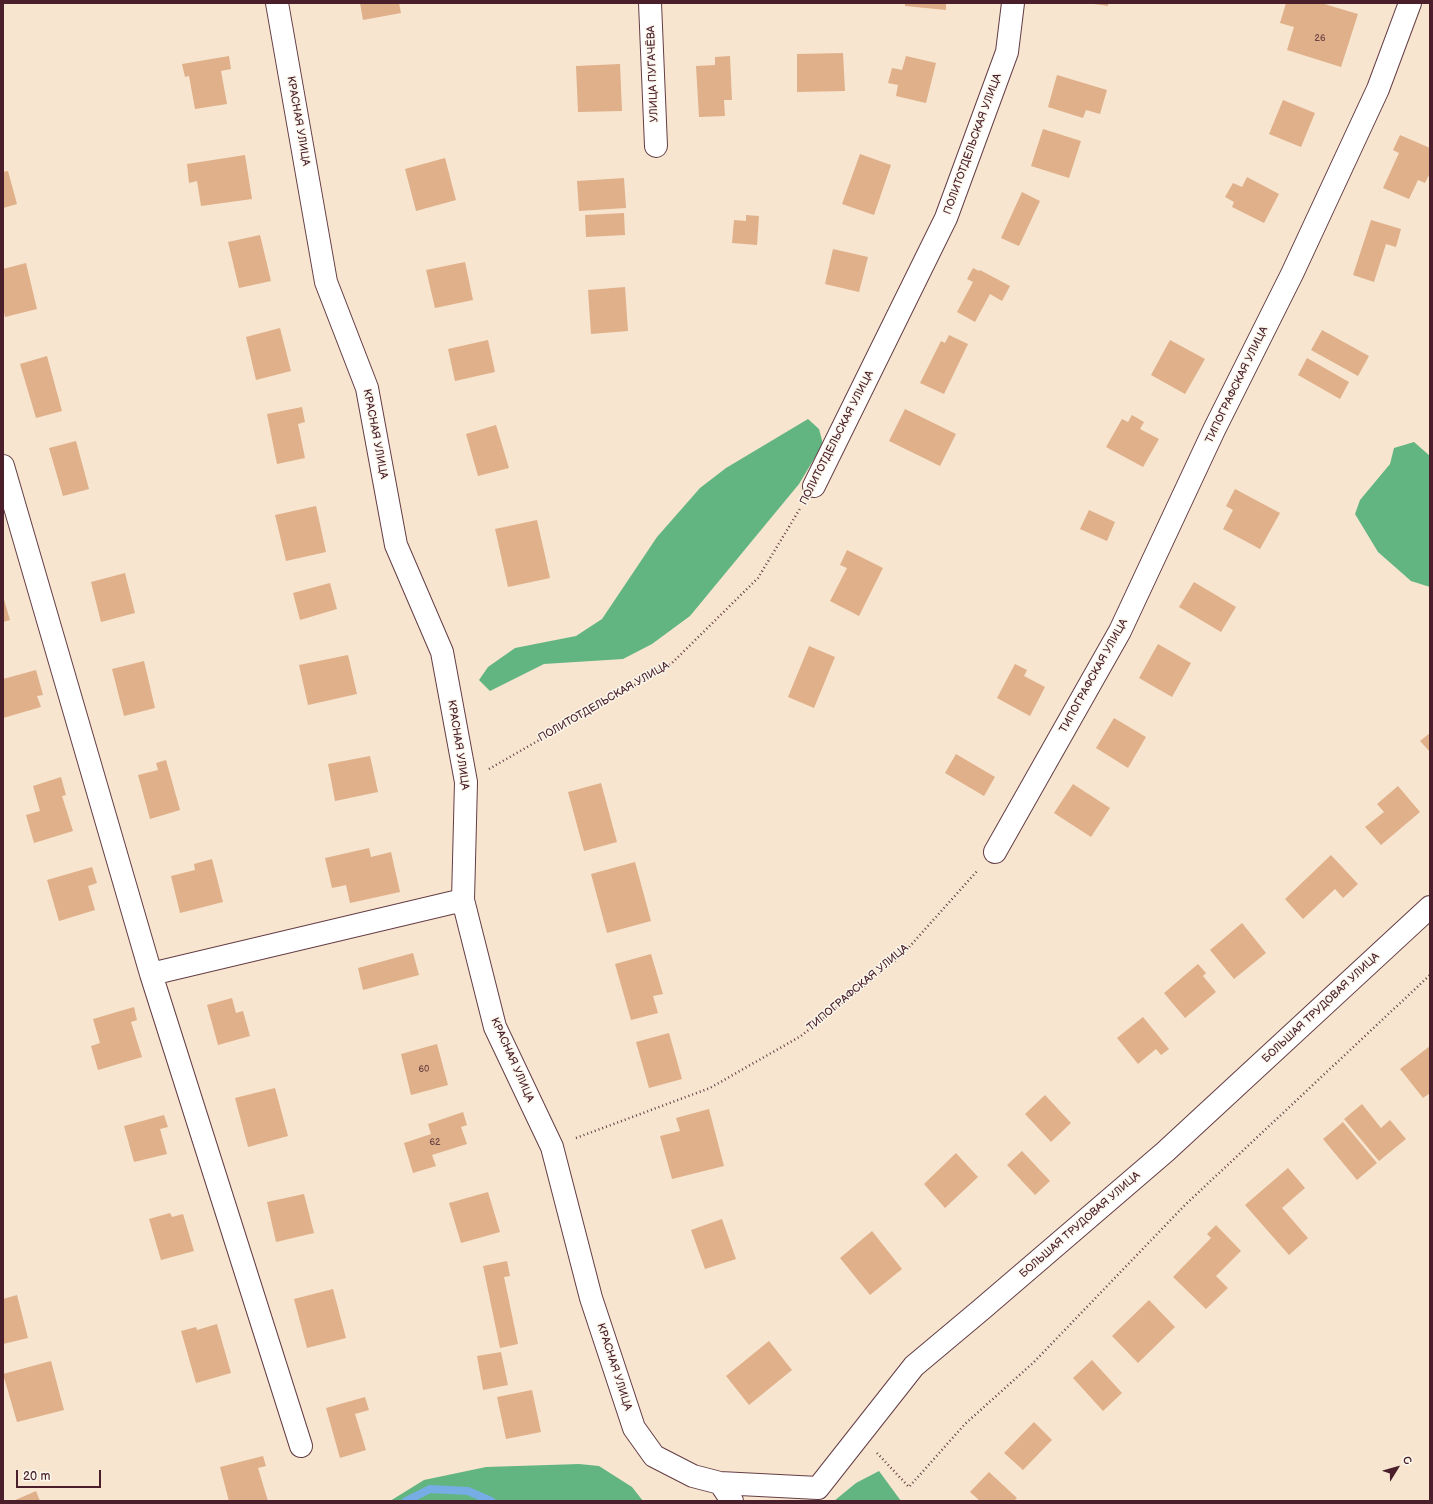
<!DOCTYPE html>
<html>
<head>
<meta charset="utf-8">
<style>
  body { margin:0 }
  #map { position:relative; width:1433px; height:1504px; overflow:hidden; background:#f7e5cf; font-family:"Balsamiq Sans",sans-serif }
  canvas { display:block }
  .frame { position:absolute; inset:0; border:4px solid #4a1f2b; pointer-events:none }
  .north { position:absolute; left:1377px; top:1448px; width:40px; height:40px; -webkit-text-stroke:3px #fbf7ec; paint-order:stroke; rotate:53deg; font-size:11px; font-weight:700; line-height:16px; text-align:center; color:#4a1f2b }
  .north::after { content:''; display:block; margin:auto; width:14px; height:18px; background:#4a1f2b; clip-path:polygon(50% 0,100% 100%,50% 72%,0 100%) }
  .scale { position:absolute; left:16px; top:1470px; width:85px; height:18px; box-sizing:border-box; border:2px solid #4a1f2b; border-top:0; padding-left:5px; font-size:12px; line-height:14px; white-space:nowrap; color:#4a1f2b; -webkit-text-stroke:3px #fbf7ec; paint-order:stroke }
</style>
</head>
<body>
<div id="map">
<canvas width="1433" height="1504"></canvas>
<div class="frame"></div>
<div class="north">С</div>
<div class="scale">20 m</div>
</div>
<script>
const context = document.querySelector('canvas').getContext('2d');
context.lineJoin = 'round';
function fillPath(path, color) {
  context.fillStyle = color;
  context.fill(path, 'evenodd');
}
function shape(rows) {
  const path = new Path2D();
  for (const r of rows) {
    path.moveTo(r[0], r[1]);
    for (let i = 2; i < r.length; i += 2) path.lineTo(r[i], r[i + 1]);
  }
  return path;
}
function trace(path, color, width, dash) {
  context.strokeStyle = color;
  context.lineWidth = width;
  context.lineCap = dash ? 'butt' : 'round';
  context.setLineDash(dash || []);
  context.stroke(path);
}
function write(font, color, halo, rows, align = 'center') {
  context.font = font + ' "Balsamiq Sans",sans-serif';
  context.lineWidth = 3;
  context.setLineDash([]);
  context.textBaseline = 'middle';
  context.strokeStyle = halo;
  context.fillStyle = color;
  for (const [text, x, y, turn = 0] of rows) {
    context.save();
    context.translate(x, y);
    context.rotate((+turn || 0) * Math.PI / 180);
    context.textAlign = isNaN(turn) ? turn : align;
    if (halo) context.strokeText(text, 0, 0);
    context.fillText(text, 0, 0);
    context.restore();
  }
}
const forest = shape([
  [808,419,819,429,823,444,799,484,690,616,652,644,623,659,544,664,490,691,479,680,488,667,515,648,576,636,602,619,657,537,700,488,726,468],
  [1414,442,1430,456,1430,587,1411,581,1378,552,1355,514,1360,500,1390,464,1394,448],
  [579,1464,599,1466,632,1487,643,1501,390,1501,424,1480,486,1467],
  [879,1471,901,1501,834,1501,856,1483]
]);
const stream = shape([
  [406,1501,430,1489,468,1491,491,1501]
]);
const building = shape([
  [360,3,399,3,401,13,363,20],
  [905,3,946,3,946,10,905,6],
  [1087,3,1108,3,1108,6],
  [1286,3,1321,3,1358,14,1341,67,1287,50,1294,27,1280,23],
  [843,53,845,91,797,92,797,54],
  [229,56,231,69,221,71,227,104,195,109,189,76,185,77,182,64],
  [730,56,732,100,724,100,725,116,699,117,696,66,715,65,715,57],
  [906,56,936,63,926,103,896,96,898,85,888,83,892,68,902,70],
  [620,64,622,111,578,112,576,66],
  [1057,75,1107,90,1100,114,1086,110,1083,118,1048,107],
  [1283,100,1315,113,1301,147,1269,134],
  [1043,129,1081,141,1069,178,1031,166],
  [1400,135,1430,148,1430,173,1425,183,1418,180,1409,199,1383,188,1399,153,1393,150],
  [860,154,891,165,874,215,842,204],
  [245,155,252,199,201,206,197,181,189,183,187,164],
  [445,158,456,200,416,211,405,169],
  [8,171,17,204,3,208,3,172],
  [1247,177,1279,194,1264,223,1232,207,1234,202,1225,197,1233,183,1242,187],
  [624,178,626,208,579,211,577,181],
  [1022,192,1040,201,1019,246,1001,238],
  [624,213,625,235,586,237,585,215],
  [746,215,759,216,757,245,732,243,734,220,746,221],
  [1371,220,1401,229,1396,247,1386,244,1374,282,1353,275],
  [260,235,271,281,239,288,228,242],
  [833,249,868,257,859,292,825,284],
  [465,262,473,300,435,308,426,270],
  [26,263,37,309,5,317,3,307,3,269],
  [973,268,979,271,980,270,1010,286,1002,301,990,294,975,322,957,312,973,282,967,279],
  [625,287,628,331,591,334,588,290],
  [280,328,291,371,256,380,246,337],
  [1322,330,1369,356,1358,376,1311,350],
  [949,335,968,344,944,394,920,383,941,341,945,343],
  [488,340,495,372,455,381,448,349],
  [1170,340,1205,359,1185,394,1151,375],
  [47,356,62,411,36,418,20,364],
  [1307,358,1349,382,1340,399,1298,375],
  [302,407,305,422,298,424,305,458,277,464,267,414],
  [905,409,956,434,940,466,889,441],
  [1132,415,1144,422,1140,429,1159,439,1143,467,1106,447,1122,419,1128,422],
  [496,425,509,468,478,476,466,434],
  [76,441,89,489,63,496,49,448],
  [1235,489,1280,513,1260,549,1223,529,1233,510,1226,506],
  [316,506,326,552,286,561,275,515],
  [1089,510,1115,522,1107,541,1080,529],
  [537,520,550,578,508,587,495,529],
  [847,550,883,568,859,616,830,601,847,568,840,565],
  [125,573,135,613,101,622,91,582],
  [1194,582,1236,607,1221,632,1179,607],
  [330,583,337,609,300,620,293,593],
  [3,596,10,620,3,622],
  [1158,644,1191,663,1172,697,1139,678],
  [809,646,835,657,814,708,788,697],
  [348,655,357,694,308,705,299,665],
  [144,661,155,708,124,716,112,669],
  [1015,664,1027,670,1024,676,1045,687,1030,716,997,698],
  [36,670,43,695,37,696,41,707,3,718,3,679],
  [1114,718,1146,737,1128,768,1096,748],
  [1430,733,1430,752,1420,741],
  [956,754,995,777,984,796,945,773],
  [370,756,378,792,335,801,328,764],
  [166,760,180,810,150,819,138,775,158,770,156,763],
  [61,777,66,795,62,796,73,831,34,843,26,815,40,811,33,786],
  [601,783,617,842,584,851,568,792],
  [1073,784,1110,808,1091,837,1054,813],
  [1398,786,1420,812,1381,845,1365,827,1384,812,1377,804],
  [369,848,371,857,391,852,400,892,350,903,346,885,332,888,325,858],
  [1331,855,1358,884,1343,898,1335,889,1303,919,1285,899],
  [212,859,223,902,180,913,171,876,195,870,194,864],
  [635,862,651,921,607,933,591,874],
  [92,867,97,883,88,886,95,910,59,921,47,880],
  [1242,923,1266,953,1234,979,1210,950],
  [413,953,419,975,363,990,358,968],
  [651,954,663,994,653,996,658,1013,631,1020,615,964],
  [1198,964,1206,973,1203,976,1216,992,1185,1018,1164,993],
  [232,998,236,1013,243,1011,250,1036,218,1045,207,1005],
  [134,1007,137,1020,131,1022,142,1057,98,1070,91,1046,100,1043,93,1019],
  [1143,1017,1169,1049,1161,1055,1156,1049,1138,1064,1117,1038],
  [669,1033,682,1079,649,1088,636,1042],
  [437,1044,448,1085,411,1095,401,1054],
  [1430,1046,1430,1093,1423,1098,1400,1069],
  [275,1088,288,1136,248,1147,235,1098],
  [1045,1095,1071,1123,1051,1142,1025,1114],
  [1362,1104,1381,1128,1390,1120,1406,1139,1379,1161,1344,1119],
  [709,1109,724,1166,672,1179,660,1136,680,1131,676,1118],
  [463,1112,467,1125,461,1127,467,1144,432,1155,436,1166,413,1173,404,1143,431,1134,428,1124],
  [164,1115,168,1127,160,1129,167,1154,134,1162,124,1126],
  [1343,1122,1377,1163,1357,1180,1323,1139],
  [1022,1151,1050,1181,1035,1195,1007,1165],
  [956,1153,978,1177,945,1208,924,1184],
  [1288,1168,1305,1188,1282,1208,1308,1238,1289,1255,1245,1205],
  [488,1192,500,1232,461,1243,449,1203],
  [304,1194,314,1233,276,1242,267,1202],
  [170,1213,172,1217,183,1214,194,1251,161,1260,149,1219],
  [722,1219,736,1259,705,1269,691,1230],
  [1216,1225,1241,1251,1216,1276,1228,1288,1206,1309,1173,1277,1211,1238,1207,1234],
  [872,1231,902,1269,870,1295,840,1258],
  [507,1261,510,1276,504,1277,518,1344,500,1348,483,1266],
  [333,1289,346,1338,307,1348,294,1299],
  [17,1295,28,1338,3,1344,3,1299],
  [1149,1300,1175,1327,1138,1363,1112,1336],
  [217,1324,231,1373,196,1383,181,1331,196,1327,197,1330],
  [769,1341,792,1370,749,1405,726,1376],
  [501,1352,508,1385,483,1390,477,1356],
  [1092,1360,1122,1393,1103,1411,1073,1378],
  [51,1361,64,1410,17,1422,3,1374],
  [532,1390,541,1432,506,1439,497,1397],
  [365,1397,369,1410,355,1414,366,1450,340,1458,326,1408],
  [1034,1422,1052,1440,1023,1470,1004,1453],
  [263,1456,266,1466,258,1468,268,1501,229,1501,220,1467],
  [989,1472,1017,1498,1014,1501,980,1501,970,1492],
  [36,1491,40,1501,13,1501]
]);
const path = shape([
  [489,769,671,664,758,578,801,507],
  [576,1138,710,1088,801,1036,902,955,978,870],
  [877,1453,909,1487,965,1424,1034,1362,1185,1205,1430,975]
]);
const street = shape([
  [277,3,326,282,367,388,396,545,442,652,466,782,463,900,495,1027,552,1147,591,1298,634,1428,654,1456,693,1476,720,1483,732,1501],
  [650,3,656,146],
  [3,466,151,974,301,1446],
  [814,486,946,218,1007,52,1013,3],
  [995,852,1120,631,1214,430,1292,274,1378,89,1410,3],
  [151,974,463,900],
  [720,1483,818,1488,914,1366,982,1309,1165,1152,1430,907]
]);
const numberNames = [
  ["26",1320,39],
  ["60",424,1070],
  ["62",435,1143]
];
const streetNames = [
  ["УЛИЦА ПУГАЧЁВА",653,74,-92],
  ["КРАСНАЯ УЛИЦА",298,121,80],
  ["ПОЛИТОТДЕЛЬСКАЯ УЛИЦА",973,144,-70],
  ["ТИПОГРАФСКАЯ УЛИЦА",1237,385,-64],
  ["КРАСНАЯ УЛИЦА",375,434,79],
  ["ПОЛИТОТДЕЛЬСКАЯ УЛИЦА",837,438,-63],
  ["ТИПОГРАФСКАЯ УЛИЦА",1094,676,-61],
  ["ПОЛИТОТДЕЛЬСКАЯ УЛИЦА",604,702,-30],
  ["КРАСНАЯ УЛИЦА",458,745,81],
  ["ТИПОГРАФСКАЯ УЛИЦА",858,988,-40],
  ["БОЛЬШАЯ ТРУДОВАЯ УЛИЦА",1321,1008,-43],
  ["КРАСНАЯ УЛИЦА",512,1060,66],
  ["БОЛЬШАЯ ТРУДОВАЯ УЛИЦА",1080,1225,-41],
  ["КРАСНАЯ УЛИЦА",614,1367,72]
];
fillPath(forest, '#62b581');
trace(stream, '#76ade5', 8);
fillPath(building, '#dfb08a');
trace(street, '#643d44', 24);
trace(path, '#643d44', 2.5, [1, 3]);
trace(street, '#fff', 22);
write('9px', '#6f4343', null, numberNames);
write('11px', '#4a1f2b', '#fbf7ec', streetNames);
</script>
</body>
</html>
